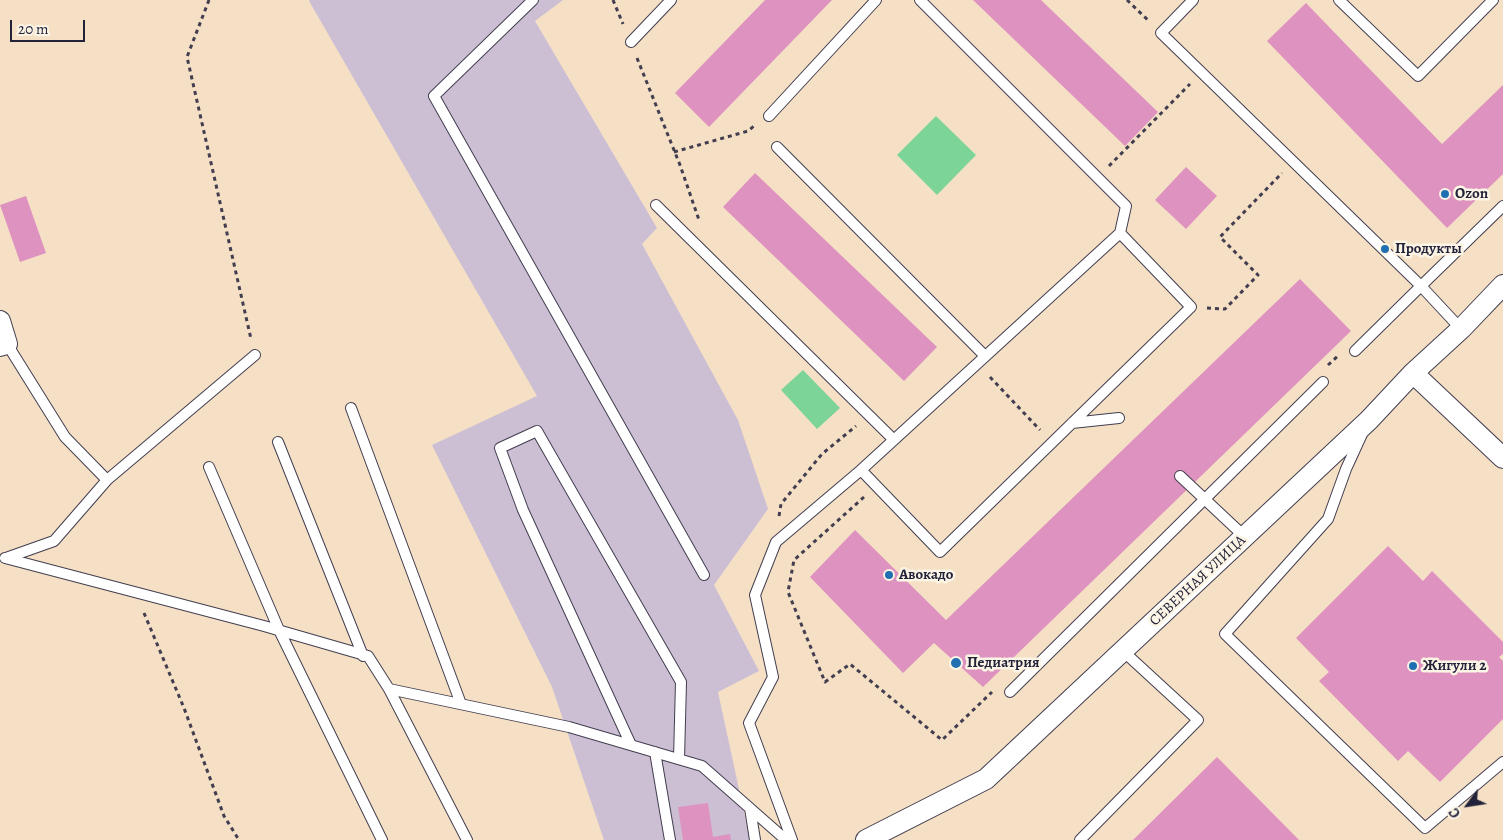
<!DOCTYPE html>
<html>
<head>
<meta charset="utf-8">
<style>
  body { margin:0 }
  #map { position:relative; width:1503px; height:840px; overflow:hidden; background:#f6e0c5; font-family:Alegreya,serif }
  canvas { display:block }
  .north { position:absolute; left:1443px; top:780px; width:50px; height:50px; -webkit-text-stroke:4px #fcf5e5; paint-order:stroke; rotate:239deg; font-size:14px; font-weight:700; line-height:20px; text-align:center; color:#22223b }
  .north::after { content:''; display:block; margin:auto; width:18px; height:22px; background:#22223b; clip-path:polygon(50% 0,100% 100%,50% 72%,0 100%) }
  .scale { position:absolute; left:10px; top:20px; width:75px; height:22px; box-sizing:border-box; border:2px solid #22223b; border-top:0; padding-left:6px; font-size:15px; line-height:18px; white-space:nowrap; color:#22223b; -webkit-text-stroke:4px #fcf5e5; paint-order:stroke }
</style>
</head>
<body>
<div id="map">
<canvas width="1503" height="840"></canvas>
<div class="north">С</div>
<div class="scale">20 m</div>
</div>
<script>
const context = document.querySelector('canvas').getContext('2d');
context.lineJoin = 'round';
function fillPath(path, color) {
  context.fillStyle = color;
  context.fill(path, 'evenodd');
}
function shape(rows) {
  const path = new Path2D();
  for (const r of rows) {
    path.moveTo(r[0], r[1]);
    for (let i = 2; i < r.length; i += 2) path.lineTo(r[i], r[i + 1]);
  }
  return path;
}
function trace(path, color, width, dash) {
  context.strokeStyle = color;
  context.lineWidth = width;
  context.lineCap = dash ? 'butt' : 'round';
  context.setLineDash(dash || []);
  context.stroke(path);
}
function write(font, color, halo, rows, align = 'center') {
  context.font = font + ' Alegreya,serif';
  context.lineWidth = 5;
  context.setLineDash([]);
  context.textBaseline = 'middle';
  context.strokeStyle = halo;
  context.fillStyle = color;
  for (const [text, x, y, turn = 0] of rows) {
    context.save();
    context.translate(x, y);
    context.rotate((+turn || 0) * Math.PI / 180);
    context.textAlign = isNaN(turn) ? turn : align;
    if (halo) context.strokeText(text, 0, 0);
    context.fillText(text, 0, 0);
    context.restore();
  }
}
const industrial = shape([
  [310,0,563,0,535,21,657,228,642,244,738,420,768,509,714,585,759,671,718,692,750,840,604,840,552,687,432,445,537,396,309,1]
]);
const green = shape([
  [936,116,976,155,937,195,897,155],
  [803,370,840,408,817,429,781,390]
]);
const building = shape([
  [765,0,832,0,709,127,675,93],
  [973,0,1041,0,1158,112,1125,146],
  [1306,3,1442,144,1503,85,1503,174,1447,228,1267,41],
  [1186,167,1217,196,1186,229,1155,200],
  [755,173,937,347,904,381,723,207],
  [26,196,46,253,20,262,0,205],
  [1300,279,1351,331,983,687,934,643,903,673,810,577,855,530,946,620],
  [1388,546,1423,581,1432,571,1503,642,1503,654,1499,657,1503,661,1503,719,1440,782,1408,751,1398,761,1319,681,1329,672,1296,638],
  [1217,757,1299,840,1133,840],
  [708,803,713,837,730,834,731,840,683,840,678,807]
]);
const path = shape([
  [209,0,187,57,251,339],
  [613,0,623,24],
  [1127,0,1150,22],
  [637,58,680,165,699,220],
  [674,152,748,131,754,126],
  [1109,166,1190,84],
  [1207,308,1225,309,1258,275,1220,237,1282,173],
  [1328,365,1338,356],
  [990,377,1040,430],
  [864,497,794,560,788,592,825,682,850,664,942,740,992,692],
  [779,516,781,504,822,454,856,426],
  [144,613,184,708,224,816,239,840]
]);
const lane = shape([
  [533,0,434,96,704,575],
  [920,0,1126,206,1120,233,861,470,940,552,1191,307,1120,233],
  [1193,0,1161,33,1421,286,1355,351],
  [1339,0,1418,76,1493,0],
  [631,42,671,0],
  [769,116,876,0],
  [777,147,985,356],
  [656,205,894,440],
  [1461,329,1421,286,1503,206],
  [351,408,461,704],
  [1072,423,1119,418],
  [1363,432,1346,469,1328,519,1225,634,1425,828,1503,762],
  [278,442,363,656],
  [209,467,279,630,382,840],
  [1180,476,1245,537],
  [107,480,255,355],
  [5,558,264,626,368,656,389,689,569,727,702,766,786,840],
  [6,558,54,541,107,480,65,437,7,344],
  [389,689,467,840],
  [1010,692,1323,382],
  [631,745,523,510,500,448,537,431,681,682,679,759],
  [655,752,670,840],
  [750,808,755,840],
  [792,840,749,723,773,677,755,595,776,542,861,470],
  [1080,840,1198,720,1123,651]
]);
const street = shape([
  [0,321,7,344,0,346],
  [1413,373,1503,458],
  [866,840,986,779,1369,420,1413,373,1461,329,1503,285]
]);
const markers = [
  [1445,194,5,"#1f6fb2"],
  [1385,249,5,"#1f6fb2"],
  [889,575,5,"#1f6fb2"],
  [956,663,6,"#1f6fb2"],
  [1413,666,5,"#1f6fb2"]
];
const poiNames = [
  ["Ozon",1455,194],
  ["Продукты",1395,249],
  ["Авокадо",899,575],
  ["Педиатрия",967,663],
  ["Жигули 2",1423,666]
];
const streetNames = [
  ["СЕВЕРНАЯ УЛИЦА",1198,581,-43]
];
fillPath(industrial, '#ccbfd4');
fillPath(green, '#7dd498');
fillPath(building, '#de92bf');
trace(lane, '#423e50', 12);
trace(street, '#423e50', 22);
trace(path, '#423e50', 3, [4, 4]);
trace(lane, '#fff', 10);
trace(street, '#fff', 20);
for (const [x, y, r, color] of markers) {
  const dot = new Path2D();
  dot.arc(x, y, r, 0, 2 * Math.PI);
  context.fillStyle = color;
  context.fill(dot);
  trace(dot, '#fcf5e5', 2);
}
write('bold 15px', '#22223b', '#fcf5e5', poiNames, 'left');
write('15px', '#22223b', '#fcf5e5', streetNames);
</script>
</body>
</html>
